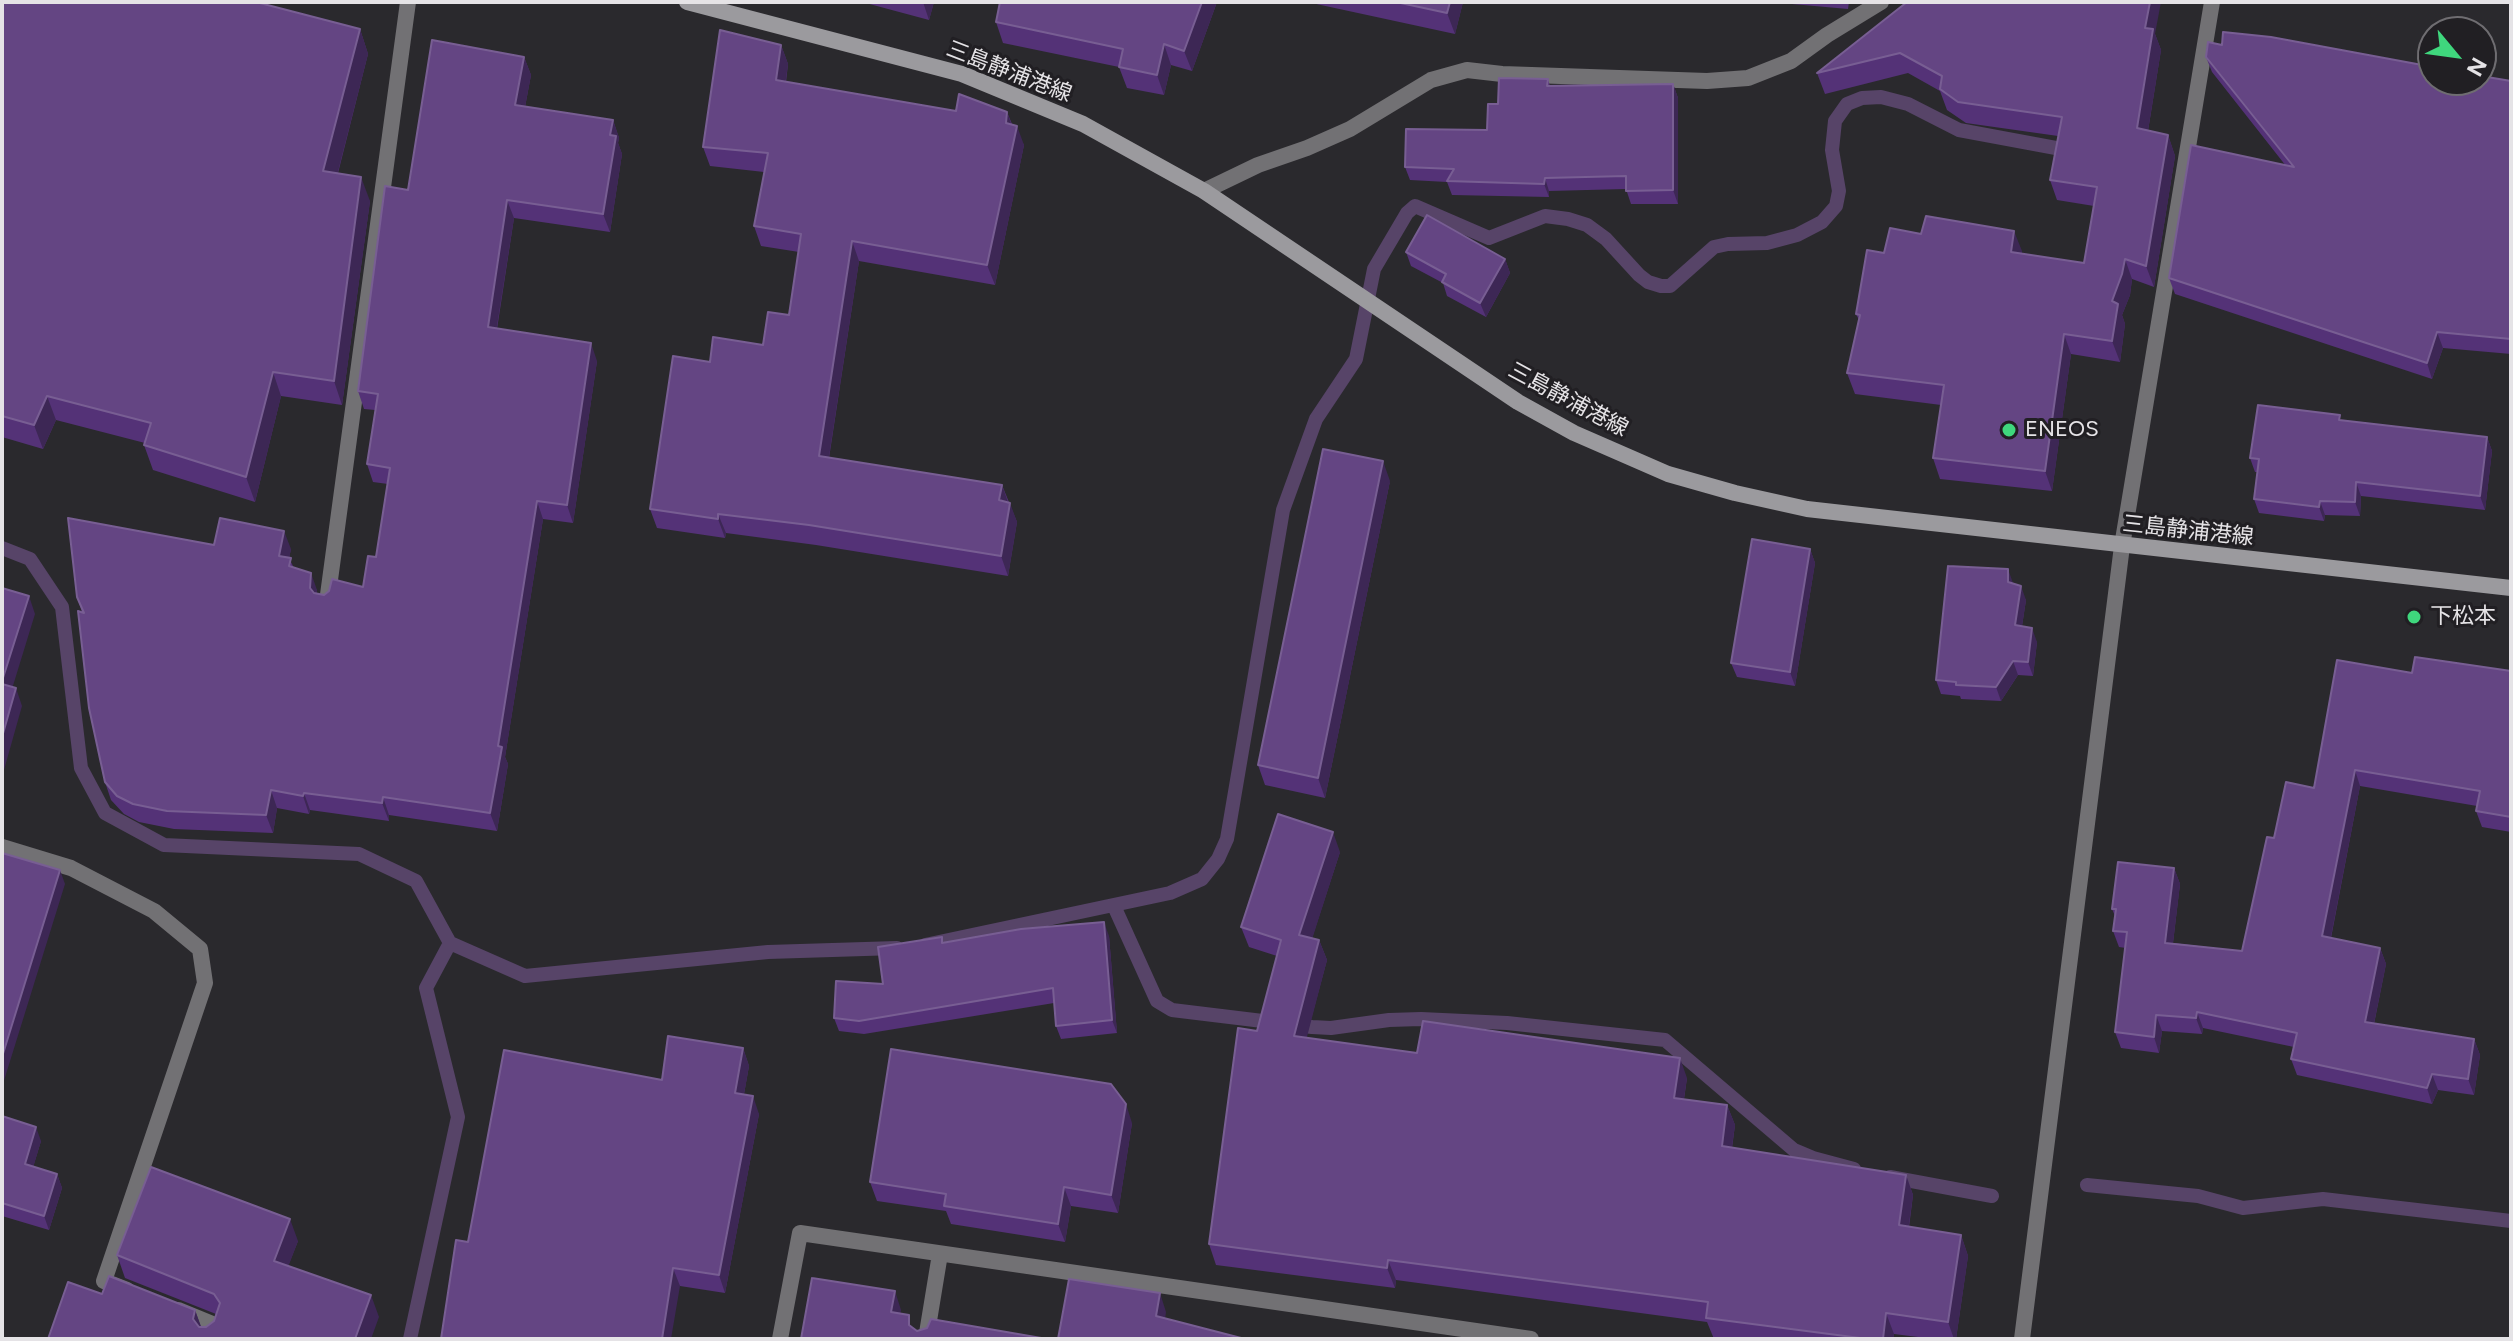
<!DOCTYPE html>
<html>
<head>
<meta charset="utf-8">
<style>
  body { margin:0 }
  #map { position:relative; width:2513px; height:1341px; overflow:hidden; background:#2a292d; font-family:Figtree,sans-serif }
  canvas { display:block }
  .frame { position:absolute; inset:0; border:4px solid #e5e3e6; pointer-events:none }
  .north { position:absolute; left:2417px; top:16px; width:80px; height:80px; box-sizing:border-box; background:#211f23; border:2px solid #6f6d71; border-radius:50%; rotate:119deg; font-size:22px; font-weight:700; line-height:32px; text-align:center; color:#e5e3e6 }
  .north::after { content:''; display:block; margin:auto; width:28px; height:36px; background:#3fd77d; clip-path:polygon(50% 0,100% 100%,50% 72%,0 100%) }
</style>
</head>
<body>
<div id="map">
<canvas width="2513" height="1341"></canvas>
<div class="frame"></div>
<div class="north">N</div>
</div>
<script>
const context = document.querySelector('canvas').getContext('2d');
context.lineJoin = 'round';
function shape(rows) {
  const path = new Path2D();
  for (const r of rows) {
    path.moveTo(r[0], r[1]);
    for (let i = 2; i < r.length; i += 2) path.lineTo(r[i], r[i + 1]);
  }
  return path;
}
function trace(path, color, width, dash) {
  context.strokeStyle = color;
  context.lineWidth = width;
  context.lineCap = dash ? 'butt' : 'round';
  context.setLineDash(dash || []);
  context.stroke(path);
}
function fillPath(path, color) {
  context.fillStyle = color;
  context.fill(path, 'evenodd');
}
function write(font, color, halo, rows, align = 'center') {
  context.font = font + ' Figtree,"Noto Sans JP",sans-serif';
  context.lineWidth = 6;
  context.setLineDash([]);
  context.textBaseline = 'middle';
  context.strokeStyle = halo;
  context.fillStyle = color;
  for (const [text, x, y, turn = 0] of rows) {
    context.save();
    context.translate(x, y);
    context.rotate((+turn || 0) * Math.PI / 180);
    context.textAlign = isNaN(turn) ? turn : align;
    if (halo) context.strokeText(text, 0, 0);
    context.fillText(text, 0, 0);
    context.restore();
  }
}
const stream = shape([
  [2,548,30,559,62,607,81,768,105,813,164,845,359,854,416,881,450,943,525,976,768,952,897,948],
  [1114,906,1157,1001,1172,1010,1312,1027,1331,1028,1389,1020,1421,1019,1507,1023,1665,1040,1794,1150,1813,1158,1854,1169],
  [925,945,1170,893,1202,879,1218,859,1227,839,1283,510,1316,419,1356,359,1374,269,1407,213,1415,206,1489,238,1545,216,1568,219,1587,225,1606,239,1639,275,1648,282,1661,286,1670,286,1714,247,1728,244,1767,243,1797,235,1822,222,1836,206,1839,191,1832,150,1835,121,1847,104,1862,98,1881,97,1908,104,1959,130,2072,151],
  [1890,1177,1992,1196],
  [2087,1185,2198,1196,2243,1208,2323,1199,2511,1221],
  [410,1339,458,1117,426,988,450,943]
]);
const minor = shape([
  [1204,191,1258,165,1307,148,1350,129,1431,80,1467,70,1502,74,1707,81,1748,78,1791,61,1827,35,1881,2],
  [327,602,408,2],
  [2,847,71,868,154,911,200,949,205,983,104,1281,127,1290],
  [178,1310,217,1326,212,1339],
  [780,1339,800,1233,1531,1339],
  [926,1339,940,1254]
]);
const tertiary = shape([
  [2022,1339,2122,546,2212,2]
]);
const secondary = shape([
  [687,2,962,74,1083,124,1204,191,1518,402,1574,433,1668,474,1735,493,1807,509,2511,588]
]);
const wall = shape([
  [2,2,360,29,368,54,338,173,370,201,342,405,281,396,255,502,153,470,144,445,145,443,56,420,43,449,2,437],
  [862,2,934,2,929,20],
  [1217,2,1192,71,1171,65,1164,95,1127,88,1119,67,1003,43,996,22],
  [1307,2,1463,2,1455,34],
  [1791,2,1849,2,1848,9,1792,4],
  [1907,2,2155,34,2161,50,2148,131,2168,135,2175,156,2154,287,2132,279,2130,295,2122,315,2125,324,2120,362,2071,354,2052,491,1940,479,1933,458,1941,405,1855,394,1847,373,1859,320,1856,314,1884,253,1921,234,2022,251,2021,254,2084,263,2094,206,2057,200,2050,180,2058,136,1966,123,1947,110,1940,91,1908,73,1825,94,1817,73],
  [781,45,788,64,786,82,956,111,1007,112,1012,124,1024,145,995,285,859,261,829,458,1002,485,1017,522,1008,576,816,545,726,533,725,538,657,528,650,509,710,362,763,345,789,315,799,252,761,246,754,226,764,172,710,166,703,147],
  [524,57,531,75,525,107,613,120,619,138,618,143,622,154,610,232,514,218,497,329,597,361,573,523,543,519,505,757,508,764,497,831,389,815,389,821,310,810,309,814,277,808,273,833,174,829,139,822,124,814,111,800,105,782,82,612,77,597,214,545,291,549,289,558,294,568,317,590,317,594,324,595,363,587,376,557,388,484,373,482,367,464,375,410,364,409,358,391,408,190],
  [2206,57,2511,81,2511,354,2443,348,2432,379,2175,294,2169,278,2286,166,2212,72],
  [1548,79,1550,86,1673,84,1678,98,1678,204,1631,204,1626,189,1549,191,1549,197,1452,195,1447,182,1410,180,1405,167,1487,130,1498,104],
  [1406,252,1505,259,1510,273,1486,317,1447,296,1443,283,1411,266],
  [2342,420,2487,437,2492,451,2485,510,2361,496,2360,516,2325,515,2324,521,2259,513,2254,499,2257,472,2255,472,2250,458],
  [1390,481,1325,798,1265,785,1258,765],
  [1810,549,1815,563,1795,686,1737,677,1731,663],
  [2013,584,2026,600,2022,626,2037,642,2033,676,2018,675,2001,701,1961,699,1960,696,1941,694,1936,680],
  [2511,671,2511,832,2482,827,2476,811,2477,806,2360,786,2331,938,2380,948,2386,964,2374,1024,2474,1039,2480,1055,2474,1095,2438,1090,2432,1104,2297,1075,2291,1059,2294,1047,2203,1028,2202,1034,2162,1031,2159,1053,2121,1048,2115,1032,2126,948,2119,947,2113,931,2115,916,2112,909,2174,868,2180,884,2173,943,2242,951,2274,838,2314,788,2412,673],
  [1340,852,1312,938,1319,940,1327,960,1306,1038,1417,1053,1687,1078,1684,1099,1727,1105,1735,1125,1732,1148,1906,1175,1913,1195,1909,1227,1961,1235,1968,1256,1956,1339,1934,1339,1894,1334,1893,1339,1714,1339,1707,1322,1396,1280,1395,1288,1216,1265,1209,1244,1257,1031,1277,956,1249,947,1241,927],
  [1109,936,1117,1033,1061,1039,1056,1026,1054,1003,864,1034,839,1031,834,1018,944,943],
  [743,1048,749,1066,744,1094,759,1114,725,1293,680,1286,468,1242,662,1080],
  [2,1116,41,1141,33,1167,57,1174,62,1188,49,1230,2,1216],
  [1132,1123,1118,1213,1071,1206,1065,1242,951,1224,946,1211,877,1201,870,1182],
  [298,1241,288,1266,379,1317,48,1339,102,1294,195,1310,201,1327,206,1327,214,1321,216,1314,125,1278,117,1255]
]);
const shadedWall = shape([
  [923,2,934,2,929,20],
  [1202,2,1217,2,1192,71,1184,51],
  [1450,2,1463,2,1455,34,1447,13],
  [2150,2,2161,2,2155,34,2161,50,2145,149,2137,128,2145,28],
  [360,29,368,54,332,195,323,171],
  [1164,44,1171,65,1164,95,1157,75],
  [781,45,788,64,783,100,776,80],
  [524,57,531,75,522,123,515,105],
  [1673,84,1678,98,1678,204,1673,190],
  [1007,112,1014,132,1006,123],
  [613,120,619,138,618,143,622,154,610,232,603,214,610,135],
  [1017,126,1024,145,995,285,987,265],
  [2168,135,2175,156,2154,287,2146,266],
  [361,177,370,201,342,405,334,381],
  [1545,178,1549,191,1549,197,1544,184],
  [507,200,514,218,494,345,488,327],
  [2014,231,2022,251,2018,273,2011,252],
  [852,241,859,261,826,476,819,456],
  [1505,259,1510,273,1486,317,1480,303],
  [2125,259,2132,279,2130,295,2122,315,2125,324,2120,362,2112,341,2112,301],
  [2437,332,2443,348,2432,379,2427,363],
  [2064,334,2071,354,2052,491,2045,471],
  [591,343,597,361,573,523,567,505],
  [273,372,281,396,255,502,246,477],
  [47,396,56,420,43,449,34,425],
  [2487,437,2492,451,2485,510,2480,496],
  [1383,461,1390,481,1325,798,1318,778],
  [2356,482,2361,496,2360,516,2355,502],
  [1002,485,1009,505,999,500],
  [537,501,543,519,505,757,508,764,497,831,490,813,498,746],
  [2320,501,2325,515,2324,521,2319,507],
  [1010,503,1017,522,1008,576,1001,556],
  [718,514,726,533,725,538,718,519],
  [284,531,291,549,286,574,279,556],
  [1810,549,1815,563,1795,686,1790,672],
  [2008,569,2013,583,2013,596,2008,582],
  [311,573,317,590,317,605,310,588],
  [2021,586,2026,600,2020,639,2015,625],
  [29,596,35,614,8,702,2,686,2,681],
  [2032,628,2037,642,2033,676,2028,662],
  [2013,661,2018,675,2001,701,1996,687],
  [16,688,22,706,2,777,2,737],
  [2355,770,2360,786,2328,952,2322,936],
  [271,790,277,808,273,833,266,815],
  [304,793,310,810,309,814,303,796],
  [383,797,389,815,389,821,382,803],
  [1333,832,1340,852,1307,955,1299,935],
  [2174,868,2180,884,2171,959,2165,943],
  [60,870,65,884,2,1087,2,1057],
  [1104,922,1109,936,1117,1033,1112,1020],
  [1319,940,1327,960,1302,1056,1294,1036],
  [2380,948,2386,964,2371,1038,2365,1022],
  [2197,1012,2203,1028,2202,1034,2196,1018],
  [2156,1015,2162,1031,2159,1053,2154,1037],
  [2474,1039,2480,1055,2474,1095,2468,1079],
  [743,1048,749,1066,741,1111,735,1093],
  [1680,1058,1687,1078,1681,1118,1674,1098],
  [2432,1074,2438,1090,2432,1104,2427,1088],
  [753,1096,759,1114,725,1293,719,1275],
  [1126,1104,1132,1123,1118,1213,1111,1195],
  [1727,1105,1735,1125,1729,1167,1722,1146],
  [36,1127,41,1141,30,1178,25,1164],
  [57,1174,62,1188,49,1230,44,1216],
  [1906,1175,1913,1195,1906,1245,1899,1225],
  [1064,1187,1071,1206,1065,1242,1058,1224],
  [290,1219,298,1241,282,1283,274,1261],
  [1961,1235,1968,1256,1956,1339,1954,1339,1948,1322],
  [1388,1260,1396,1280,1395,1288,1387,1268],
  [673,1268,680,1286,671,1339,662,1339],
  [895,1291,901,1310,898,1331,891,1312],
  [1160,1293,1166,1312,1163,1335,1156,1316],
  [371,1295,379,1317,371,1339,355,1339],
  [195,1310,203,1332,193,1319],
  [1886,1313,1894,1334,1893,1339,1883,1339]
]);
const building = shape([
  [2,2,256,2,360,29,323,171,361,177,334,381,273,372,246,477,144,445,151,423,47,396,34,425,2,416,2,2],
  [1000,2,1202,2,1184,51,1164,44,1157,75,1119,67,1123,49,996,22,1000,2],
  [1396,2,1450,2,1447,13,1396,2],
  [1907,2,2150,2,2145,28,2153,29,2137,128,2168,135,2146,266,2125,259,2122,274,2112,301,2118,304,2112,341,2064,334,2045,471,1933,458,1944,385,1847,373,1860,315,1856,314,1867,250,1884,253,1890,228,1921,234,1926,216,2014,231,2011,252,2084,263,2097,187,2050,180,2062,117,1958,102,1940,89,1942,76,1900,53,1817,73,1907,2],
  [720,30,781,45,776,80,956,111,959,94,1007,112,1006,123,1017,126,987,265,852,241,819,456,1002,485,999,500,1010,503,1001,556,809,525,718,514,718,519,650,509,673,356,710,362,713,337,763,345,768,312,789,315,801,234,754,226,768,153,703,147,720,30],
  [2223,32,2271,37,2433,67,2433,80,2481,80,2481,76,2511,81,2511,339,2437,332,2427,363,2169,278,2191,145,2294,167,2206,57,2208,42,2222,45,2223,32],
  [432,40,524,57,515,105,613,120,610,135,616,136,603,214,507,200,488,327,591,343,567,505,537,501,498,746,502,747,490,813,383,797,382,803,304,793,303,796,271,790,266,815,167,811,133,804,117,796,105,782,89,708,78,611,84,613,77,597,68,518,214,545,220,518,284,531,279,556,291,558,289,566,311,573,310,588,314,593,324,595,329,591,332,579,363,587,368,556,376,557,390,468,367,464,378,394,358,391,385,186,408,190,432,40],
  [1499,78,1548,79,1547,86,1673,84,1673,190,1626,191,1626,176,1545,178,1544,184,1447,181,1454,169,1405,167,1406,129,1487,130,1488,104,1498,104,1499,78],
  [1427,215,1505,259,1480,303,1442,282,1446,274,1406,252,1427,215],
  [2258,405,2340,415,2339,420,2487,437,2480,496,2356,482,2355,502,2320,501,2319,507,2254,499,2259,459,2250,458,2258,405],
  [1323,449,1383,461,1318,778,1258,765,1323,449],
  [1752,539,1810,549,1790,672,1731,663,1752,539],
  [1948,566,2008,569,2008,582,2021,586,2015,625,2032,628,2028,662,2013,661,1996,687,1956,685,1956,682,1936,680,1948,566],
  [2,588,29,596,2,681,2,588],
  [2415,657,2511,671,2511,817,2476,811,2480,791,2355,770,2322,936,2380,948,2365,1022,2474,1039,2468,1079,2432,1074,2427,1088,2291,1059,2297,1033,2197,1012,2196,1018,2156,1015,2154,1037,2115,1032,2127,932,2113,931,2116,909,2112,909,2118,862,2174,868,2165,943,2242,951,2267,837,2274,838,2286,782,2314,788,2337,660,2412,673,2415,657],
  [2,684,16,688,2,737,2,684],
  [1278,814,1333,832,1299,935,1319,940,1294,1036,1417,1053,1423,1021,1680,1058,1674,1098,1727,1105,1722,1146,1906,1175,1899,1225,1961,1235,1948,1322,1886,1313,1883,1339,1868,1339,1706,1318,1708,1302,1388,1260,1387,1268,1209,1244,1238,1028,1257,1031,1281,940,1241,927,1278,814],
  [2,853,60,870,2,1057,2,853],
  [1104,922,1112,1020,1056,1026,1053,988,859,1021,834,1018,836,981,883,984,878,947,942,937,942,943,1021,929,1104,922],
  [668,1036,743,1048,735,1093,753,1096,719,1275,673,1268,662,1339,441,1339,456,1240,468,1242,504,1050,662,1080,668,1036],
  [891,1049,1111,1084,1126,1104,1111,1195,1064,1187,1058,1224,944,1206,946,1194,870,1182,891,1049],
  [2,1116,36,1127,25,1164,57,1174,44,1216,2,1203,2,1116],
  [151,1167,290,1219,274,1261,371,1295,355,1339,48,1339,68,1282,102,1294,109,1276,195,1310,193,1319,199,1327,206,1327,214,1321,220,1303,214,1294,117,1255,151,1167],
  [812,1278,895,1291,891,1312,909,1315,909,1325,917,1331,927,1328,931,1319,1047,1339,801,1339,812,1278],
  [1069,1279,1160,1293,1156,1316,1245,1339,1058,1339,1069,1279]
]);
const markers = [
  [2009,430,8,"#3fd77d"],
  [2414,617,8,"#3fd77d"]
];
const streetNames = [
  ["三島静浦港線",1009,72,21],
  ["三島静浦港線",1568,400,28],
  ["三島静浦港線",2188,531,6]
];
const poiNames = [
  ["ENEOS",2025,430],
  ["下松本",2430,617]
];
trace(stream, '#574468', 14);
trace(minor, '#727174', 16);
trace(tertiary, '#727174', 16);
trace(secondary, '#9b9a9e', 16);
fillPath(wall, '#543277');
fillPath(shadedWall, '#3d2755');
fillPath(building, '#644583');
trace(building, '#785e93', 2);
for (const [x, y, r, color] of markers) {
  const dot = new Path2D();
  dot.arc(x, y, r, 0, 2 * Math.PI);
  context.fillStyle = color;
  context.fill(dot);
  trace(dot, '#211f23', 3);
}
write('22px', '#e5e3e6', '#211f23', streetNames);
write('22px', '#e5e3e6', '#211f23', poiNames, 'left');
</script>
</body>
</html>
